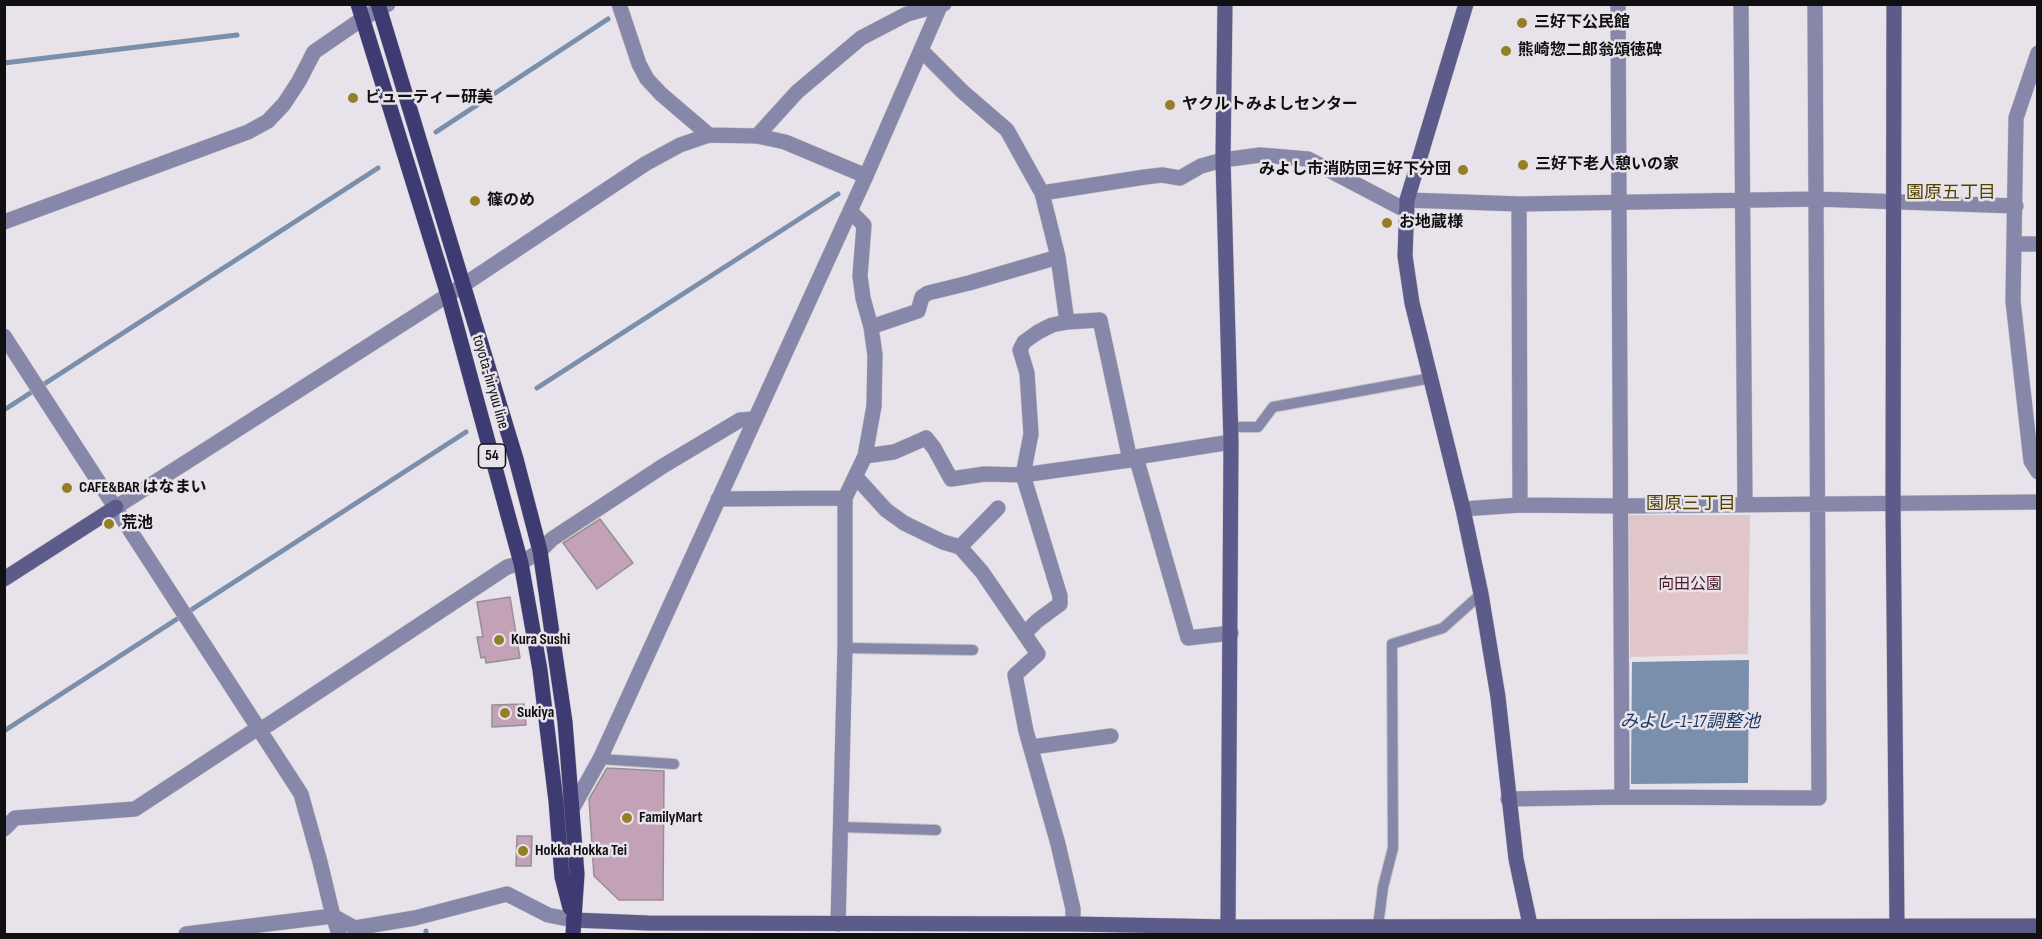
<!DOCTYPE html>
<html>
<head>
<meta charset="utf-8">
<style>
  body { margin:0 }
  #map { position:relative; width:2042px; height:939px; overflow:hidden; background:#e8e3ea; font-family:"Sofia Sans Condensed",sans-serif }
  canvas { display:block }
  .frame { position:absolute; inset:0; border:6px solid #100f11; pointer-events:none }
</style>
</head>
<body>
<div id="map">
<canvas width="2042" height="939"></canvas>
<div class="frame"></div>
</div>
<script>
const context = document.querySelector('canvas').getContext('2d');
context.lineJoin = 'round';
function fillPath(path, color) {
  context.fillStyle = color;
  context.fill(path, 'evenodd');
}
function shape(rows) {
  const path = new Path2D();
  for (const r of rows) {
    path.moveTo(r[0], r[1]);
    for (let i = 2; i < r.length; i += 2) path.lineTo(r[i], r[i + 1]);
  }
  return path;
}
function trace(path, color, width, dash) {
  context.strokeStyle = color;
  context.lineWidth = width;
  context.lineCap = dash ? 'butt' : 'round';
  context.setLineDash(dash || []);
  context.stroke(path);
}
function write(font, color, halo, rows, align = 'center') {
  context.font = font + ' "Sofia Sans Condensed","Noto Sans JP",sans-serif';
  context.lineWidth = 5;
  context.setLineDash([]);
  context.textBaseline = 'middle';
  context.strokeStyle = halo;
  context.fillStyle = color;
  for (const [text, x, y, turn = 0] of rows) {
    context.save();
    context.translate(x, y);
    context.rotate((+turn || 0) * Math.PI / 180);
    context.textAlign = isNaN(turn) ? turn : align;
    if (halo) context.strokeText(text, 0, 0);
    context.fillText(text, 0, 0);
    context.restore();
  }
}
const green = shape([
  [1629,515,1750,515,1748,654,1630,657]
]);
const water = shape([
  [1749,660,1748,783,1631,784,1632,662]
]);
const stream = shape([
  [4,63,237,35],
  [436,132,608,19],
  [537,388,838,194],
  [4,410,378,168],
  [4,731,466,432],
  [426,934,426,931]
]);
const building = shape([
  [600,519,633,563,597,589,563,543,600,519],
  [510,597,520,658,486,663,485,657,481,658,477,637,483,637,477,602,510,597],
  [524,704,526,725,492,727,492,705,524,704],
  [607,768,664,771,663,900,619,900,594,876,589,799,607,768],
  [517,836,532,836,531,866,516,866,517,836]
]);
const lane = shape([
  [1231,427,1258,427,1273,407,1431,378],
  [845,648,973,650],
  [600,759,674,764],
  [841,827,936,830],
  [1378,926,1383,887,1393,848,1392,644,1443,628,1481,594]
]);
const street = shape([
  [619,4,639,64,647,79,661,94,709,135],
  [1741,4,1745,504],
  [921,50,963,92,1007,130,1042,193,1058,257,1067,322,1100,320,1130,460],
  [2038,53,2016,118,2013,301,2031,461,2038,472],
  [757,136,797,92,861,38,907,14,944,4],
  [1042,193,1145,177,1162,175,1180,178,1201,166,1223,160,1260,155,1308,159,1407,211],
  [1407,200,1519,204,1816,199,2016,206],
  [1519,204,1520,505],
  [4,222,248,132,268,121,284,104,299,81,314,52,362,19,388,4],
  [2015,244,2038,244],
  [871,327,918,311,922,297,928,293,969,283,1058,257],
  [4,336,301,794,320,862,333,916,186,934],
  [865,456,894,452,926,438,934,448,951,479,985,474,1023,475,1130,460,1136,457,1231,442],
  [1136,457,1188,638,1231,633],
  [856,477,886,510,904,523,943,542,960,547,982,572,1038,654,1015,675,1026,731,1058,844,1073,909,1073,924],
  [718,499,845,498],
  [116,507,462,286,645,164,680,145,709,135,757,136,785,142,866,176],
  [1463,509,1520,505,1621,506,2038,502],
  [960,547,998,508],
  [1024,634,1037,621,1060,604,1060,596,1023,475,1031,434,1027,373,1020,350,1024,342,1038,332,1052,325,1067,322],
  [1032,747,1111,736],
  [1622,797,1819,798,1815,4],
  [1508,799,1622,797,1618,4],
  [572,809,600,759,866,176,941,4],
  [4,829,15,818,135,809,252,732,268,725,507,567,521,563,540,551,552,539,663,466,740,420,753,419],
  [838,924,845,648,845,498,865,456,874,406,875,355,871,327,863,298,860,276,864,225,850,211],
  [339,934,333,916,355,928,415,918,507,894,548,915,573,920]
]);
const secondary = shape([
  [1225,4,1223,160,1231,442,1228,927],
  [1466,4,1407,200,1405,256,1412,303,1463,509,1481,594,1498,697,1516,859,1532,934],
  [1894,4,1893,504,1897,925],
  [4,579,116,507],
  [573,920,648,923,1073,924,1228,927,2038,926]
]);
const primary = shape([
  [358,4,448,295,521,563,540,670,556,801,562,877,570,908],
  [378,4,516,459,540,551,565,722,577,874,573,934]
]);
const markers = [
  [1522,23,6,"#947e26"],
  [1506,51,6,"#947e26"],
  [353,98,6,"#947e26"],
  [1170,105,6,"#947e26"],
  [1523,165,6,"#947e26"],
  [1463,170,6,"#947e26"],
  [475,201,6,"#947e26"],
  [1387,223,6,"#947e26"],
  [67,488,6,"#947e26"],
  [109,524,6,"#947e26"],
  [499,640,6,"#947e26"],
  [505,713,6,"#947e26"],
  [627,818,6,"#947e26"],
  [523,851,6,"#947e26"]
];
const shields = [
  [492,456,27]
];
const shieldNames = [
  ["54",492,456]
];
const poiNames = [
  ["三好下公民館",1534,23],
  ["熊崎惣二郎翁頌徳碑",1518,51],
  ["ビューティー研美",365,98],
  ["ヤクルトみよしセンター",1182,105],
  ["三好下老人憩いの家",1535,165],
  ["みよし市消防団三好下分団",1451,170,"right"],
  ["篠のめ",487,201],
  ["お地蔵様",1399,223],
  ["CAFE&BAR はなまい",79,488],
  ["荒池",121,524],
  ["Kura Sushi",511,640],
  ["Sukiya",517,713],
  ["FamilyMart",639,818],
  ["Hokka Hokka Tei",535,851]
];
const streetNames = [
  ["toyota-hiryuu line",490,382,74]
];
const parkNames = [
  ["向田公園",1690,585]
];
const neighbourhoodNames = [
  ["園原五丁目",1951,193],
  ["園原三丁目",1691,504]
];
const waterNames = [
  ["みよし-1-17調整池",1690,722]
];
fillPath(green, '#e1c6c9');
fillPath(water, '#798fab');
trace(stream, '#798fab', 5);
fillPath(building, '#c3a1b6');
trace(building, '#968f93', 1.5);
trace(lane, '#c5c1c7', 12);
trace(street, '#c5c1c7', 16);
trace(secondary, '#c5c1c7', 16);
trace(primary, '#c5c1c7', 16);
trace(lane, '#8788a9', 10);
trace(street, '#8788a9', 15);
trace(secondary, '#5c5b8a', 15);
trace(primary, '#3e3b73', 15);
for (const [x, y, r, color] of markers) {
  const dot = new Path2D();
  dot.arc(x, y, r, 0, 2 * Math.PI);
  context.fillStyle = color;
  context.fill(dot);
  trace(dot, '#e8e3ea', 2);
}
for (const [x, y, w] of shields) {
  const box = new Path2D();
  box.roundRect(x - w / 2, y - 12, w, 24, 4.5);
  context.fillStyle = '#e8e3ea';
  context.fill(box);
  trace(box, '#100f11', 1.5);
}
write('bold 15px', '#100f11', null, shieldNames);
write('bold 16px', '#100f11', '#e8e3ea', poiNames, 'left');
write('16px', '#100f11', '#e8e3ea', streetNames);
write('16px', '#4b1723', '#e8e3ea', parkNames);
write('18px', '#524300', '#e8e3ea', neighbourhoodNames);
write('italic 18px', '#18375f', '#e8e3ea', waterNames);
</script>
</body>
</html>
